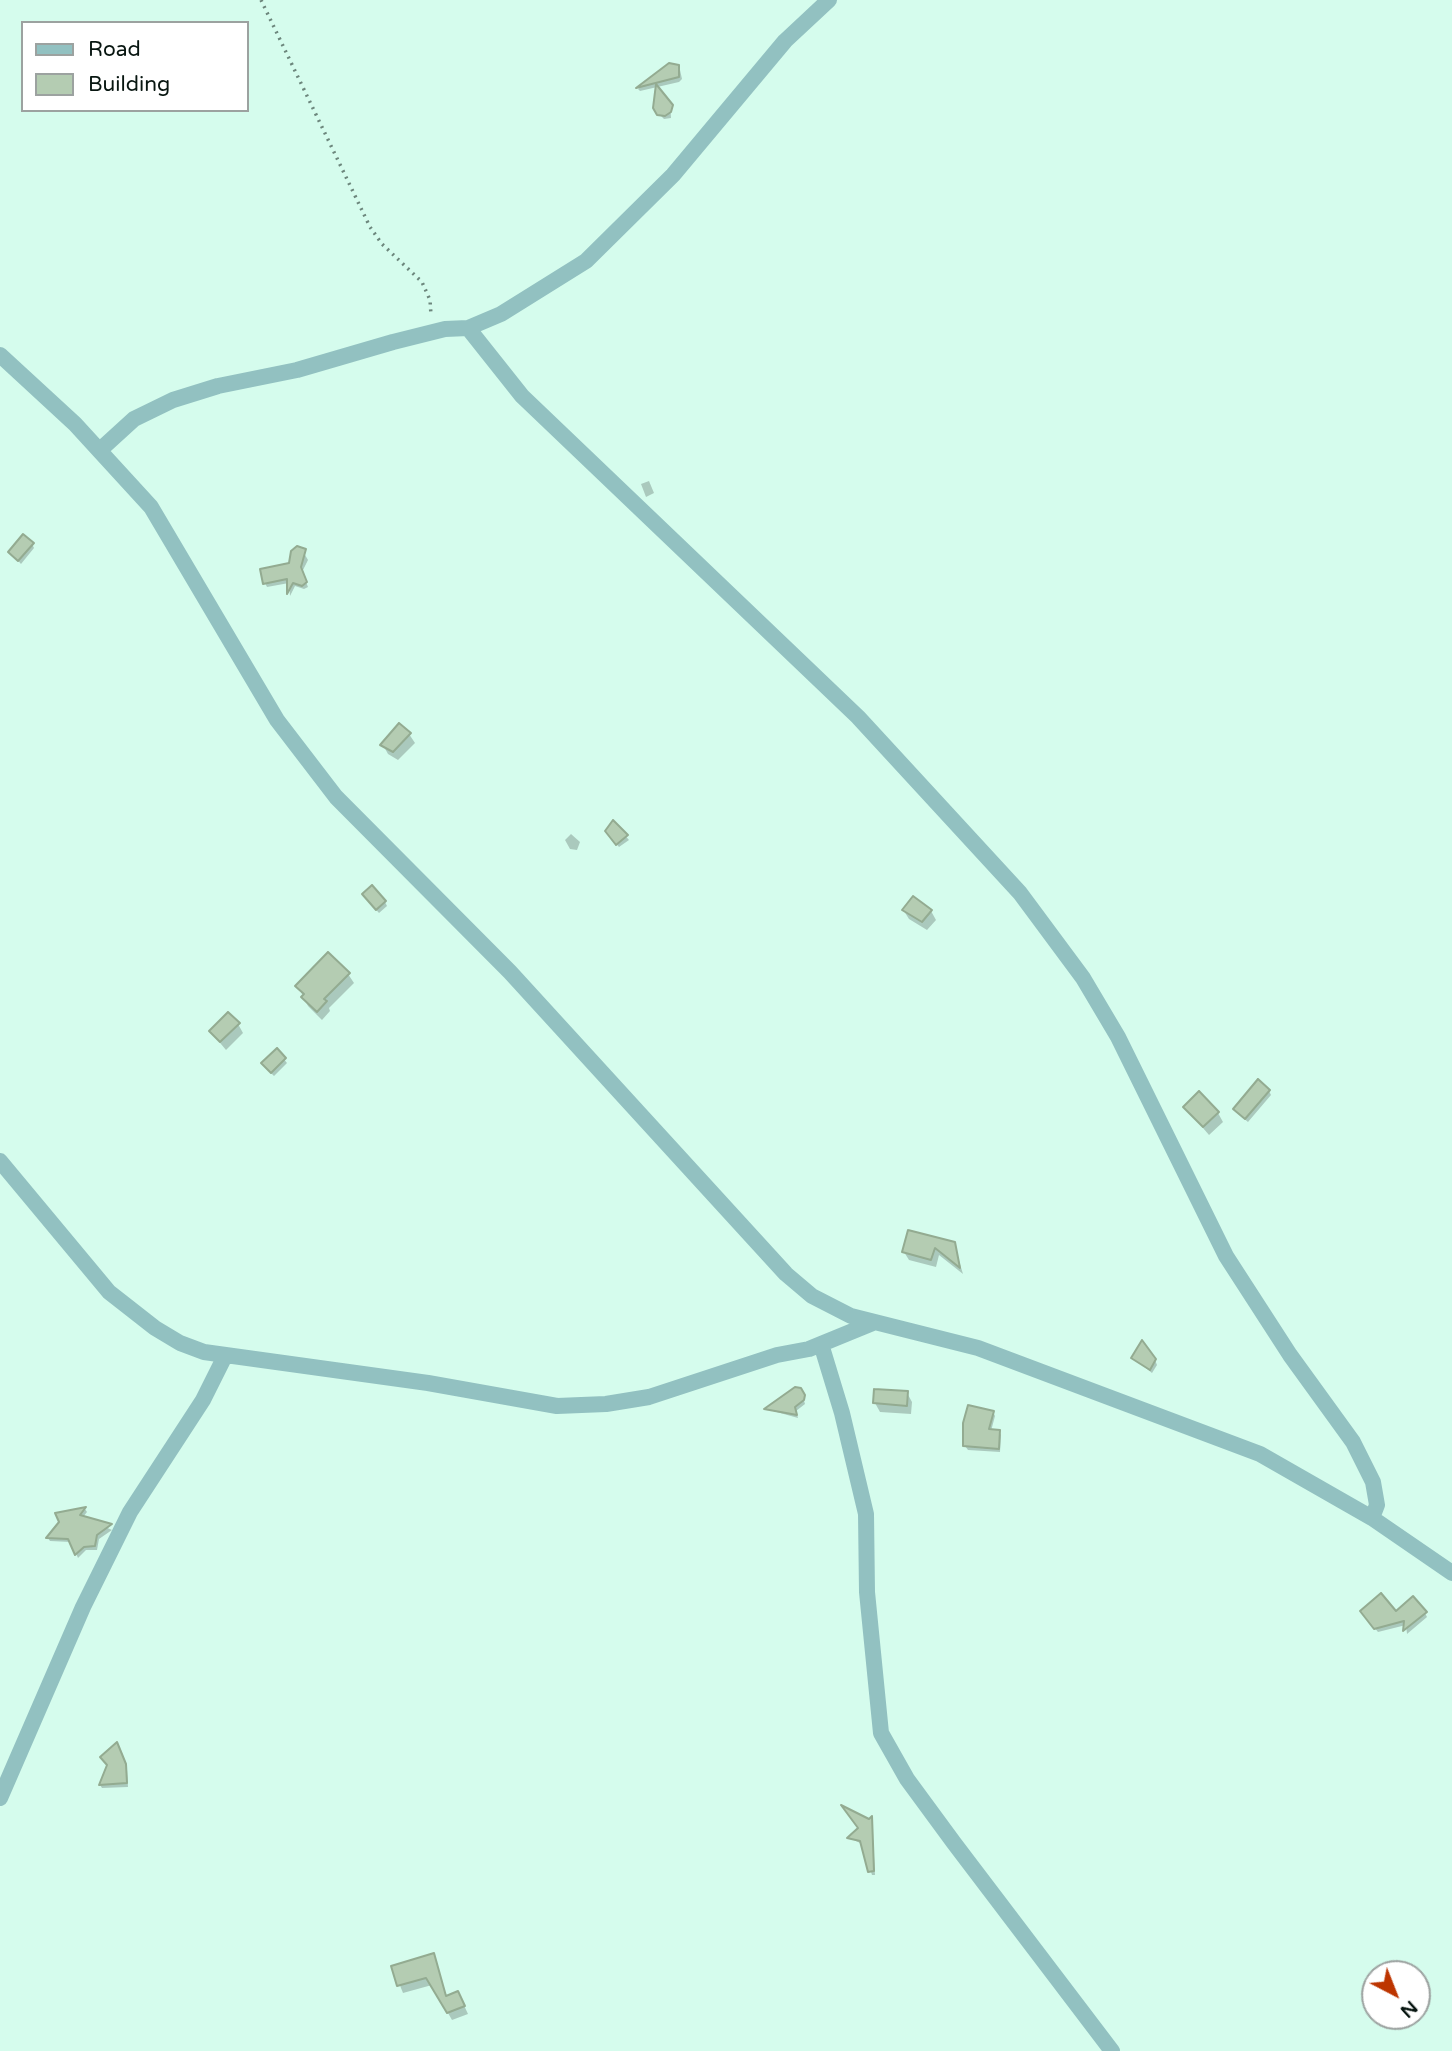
<!DOCTYPE html>
<html>
<head>
<meta charset="utf-8">
<style>
  body { margin:0 }
  #map { position:relative; width:1452px; height:2051px; overflow:hidden; background:#d5fced; font-family:"Varela Round",sans-serif }
  canvas { display:block }
  .legend { position:absolute; left:21px; top:21px; width:228px; height:91px; box-sizing:border-box; background:#fff; border:2px solid #9ca2a0; margin:0; padding:9px 12px; list-style:none; font-size:21px; color:#081611 }
  .legend li { display:flex; align-items:center; gap:14px; height:35px }
  .legend b { width:35px; border:2px solid #9ca2a0 }
  .north { position:absolute; left:1361px; top:1960px; width:70px; height:70px; box-sizing:border-box; background:#fff; border:2px solid #9ca2a0; border-radius:50%; rotate:138deg; font-size:19px; font-weight:700; line-height:28px; text-align:center; color:#081611 }
  .north::after { content:''; display:block; margin:auto; width:24px; height:32px; background:#bd3500; clip-path:polygon(50% 0,100% 100%,50% 72%,0 100%) }
</style>
</head>
<body>
<div id="map">
<canvas width="1452" height="2051"></canvas>
<ul class="legend">
<li><b style="height:9px;background:#92c1c1"></b>Road</li>
<li><b style="height:19px;background:#b4ccb2"></b>Building</li>
</ul>
<div class="north">N</div>
</div>
<script>
const context = document.querySelector('canvas').getContext('2d');
context.lineJoin = 'round';
function fillPath(path, color) {
  context.fillStyle = color;
  context.fill(path, 'evenodd');
}
function shape(rows) {
  const path = new Path2D();
  for (const r of rows) {
    path.moveTo(r[0], r[1]);
    for (let i = 2; i < r.length; i += 2) path.lineTo(r[i], r[i + 1]);
  }
  return path;
}
function trace(path, color, width, dash) {
  context.strokeStyle = color;
  context.lineWidth = width;
  context.lineCap = dash ? 'butt' : 'round';
  context.setLineDash(dash || []);
  context.stroke(path);
}
const shadow = shape([
  [670,65,678,66,680,70,682,79,679,82,640,91,638,89],
  [670,102,671,118,664,119,656,111],
  [649,481,654,493,646,497,641,484],
  [32,544,34,548,21,564,10,552],
  [301,548,308,560,302,572,308,587,304,589,295,586,290,596,289,583,267,587,265,583,291,564],
  [409,734,415,743,398,760,388,754,383,745],
  [613,822,629,840,619,847,609,835],
  [571,834,580,842,577,850,570,849,565,840],
  [913,898,931,911,936,920,927,930,909,919,904,911],
  [366,899,385,902,387,906,379,913],
  [348,974,354,983,329,1008,330,1011,322,1020,308,1006,298,986],
  [238,1024,243,1033,226,1050,211,1032],
  [277,1051,287,1063,274,1076,265,1067],
  [1269,1091,1271,1095,1248,1122,1237,1113,1235,1109],
  [1185,1107,1218,1113,1223,1122,1209,1135],
  [954,1244,963,1274,939,1255,936,1267,909,1260,904,1252],
  [1133,1358,1155,1360,1157,1365,1152,1373],
  [907,1393,912,1402,911,1414,880,1412,875,1403],
  [802,1394,805,1404,796,1411,798,1418,766,1409],
  [993,1412,995,1416,991,1431,999,1431,1001,1435,1000,1452,968,1450,965,1446],
  [85,1509,87,1512,83,1517,112,1530,99,1539,97,1550,86,1550,78,1558,71,1542,50,1541,48,1538,61,1522,57,1515],
  [1425,1613,1427,1617,1407,1634,1406,1625,1378,1632,1364,1615],
  [118,1748,127,1769,128,1787,102,1788,100,1785],
  [872,1818,875,1875,872,1875,862,1844,850,1838,865,1834],
  [433,1956,447,1998,462,2001,468,2014,452,2020,432,1985,403,1993,393,1968]
]);
const building = shape([
  [669,63,679,65,679,77,636,88,669,63],
  [656,84,673,105,671,112,665,116,657,115,653,108,656,84],
  [23,534,34,543,18,561,8,552,23,534],
  [297,546,306,549,301,567,307,582,302,586,293,583,287,594,287,579,263,584,260,569,289,563,291,551,297,546],
  [399,723,411,733,393,752,380,745,399,723],
  [613,820,628,835,616,845,605,831,613,820],
  [372,885,386,901,376,910,362,894,372,885],
  [913,896,932,910,922,922,902,910,913,896],
  [328,952,350,973,324,999,327,1001,317,1012,301,997,304,994,295,986,328,952],
  [228,1012,240,1023,220,1042,209,1031,228,1012],
  [277,1048,286,1058,271,1073,261,1063,277,1048],
  [1258,1079,1270,1090,1245,1119,1233,1109,1258,1079],
  [1199,1091,1219,1112,1203,1127,1183,1107,1199,1091],
  [908,1230,955,1242,960,1268,935,1248,931,1260,902,1252,908,1230],
  [1142,1340,1156,1359,1150,1370,1131,1358,1142,1340],
  [795,1387,801,1388,805,1395,804,1400,795,1407,797,1415,764,1409,795,1387],
  [874,1389,908,1391,907,1406,873,1403,874,1389],
  [968,1405,994,1411,989,1429,1000,1430,999,1449,963,1446,963,1423,968,1405],
  [86,1507,80,1515,112,1524,97,1535,95,1546,84,1547,75,1555,68,1539,46,1538,59,1522,55,1513,86,1507],
  [1381,1593,1396,1611,1413,1596,1427,1612,1403,1631,1404,1621,1374,1629,1360,1611,1381,1593],
  [117,1742,126,1764,127,1783,99,1785,107,1765,100,1757,117,1742],
  [841,1805,869,1819,872,1816,874,1871,868,1872,860,1841,847,1838,858,1828,841,1805],
  [434,1953,446,1996,458,1991,465,2006,447,2013,426,1978,397,1986,391,1966,434,1953]
]);
const path = shape([
  [261,0,370,227,382,244,422,282,430,300,431,315]
]);
const minor = shape([
  [468,328,522,396,858,717,1020,893,1083,978,1118,1037,1226,1256,1290,1355,1353,1442,1373,1482,1377,1505,1372,1518],
  [0,355,75,424,151,507,277,720,336,797,510,972,786,1274,812,1296,851,1316,978,1348,1260,1454,1372,1518,1452,1573],
  [100,450,134,419,173,400,218,386,297,370,393,342,445,329,468,328,501,314,586,261,673,175,785,41,829,0],
  [0,1161,109,1292,155,1328,180,1343,204,1352,428,1383,557,1406,606,1404,649,1397,777,1355,809,1349,875,1322],
  [821,1344,842,1413,866,1514,867,1592,881,1733,907,1779,954,1843,1112,2051],
  [0,1798,83,1607,130,1512,203,1400,225,1356]
]);
fillPath(shadow, '#0003');
fillPath(building, '#b4ccb2');
trace(building, '#93ab91', 2);
trace(path, '#6c867c', 3.5, [2, 5]);
trace(minor, '#92c1c1', 16);
</script>
</body>
</html>
